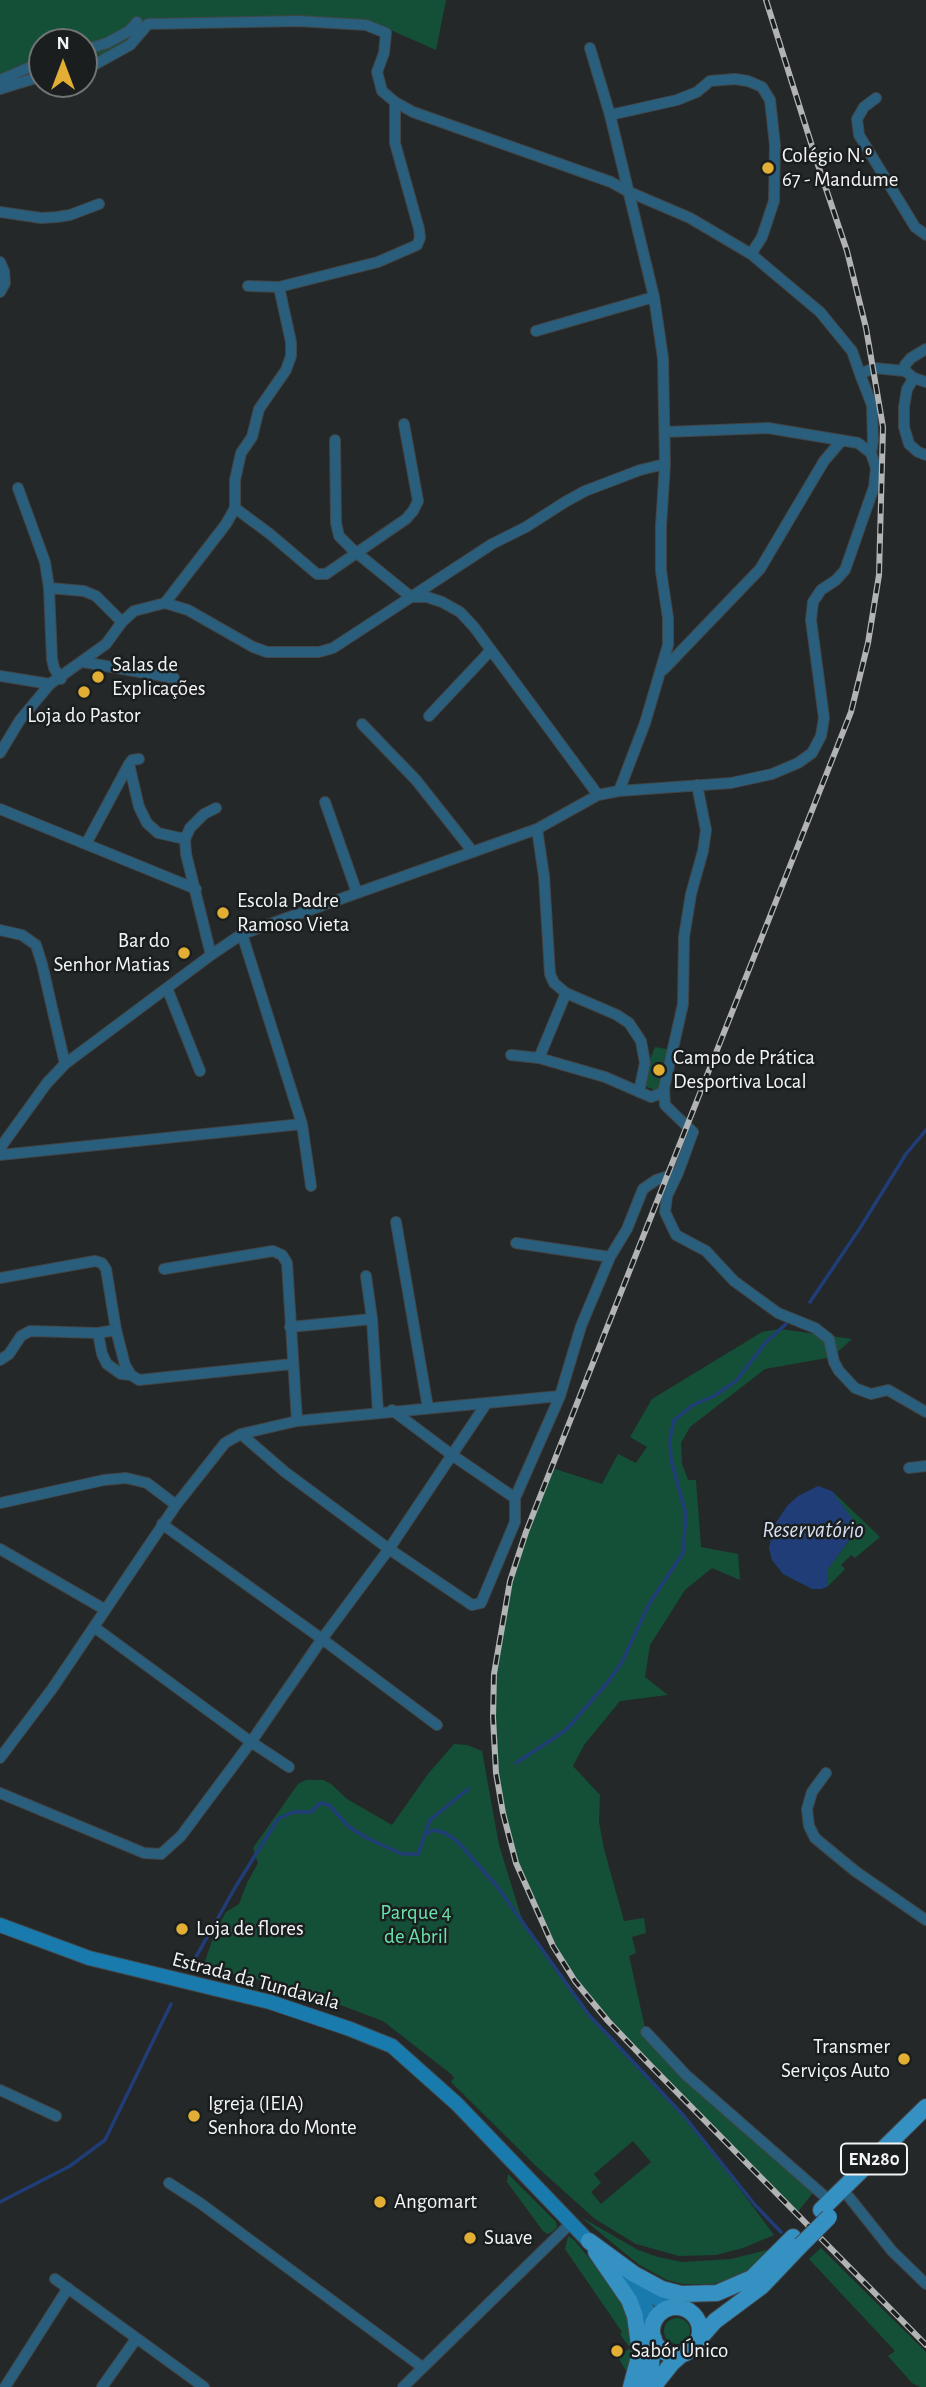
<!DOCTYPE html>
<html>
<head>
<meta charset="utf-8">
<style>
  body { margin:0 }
  #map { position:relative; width:926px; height:2387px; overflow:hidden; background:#252829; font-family:"Alegreya Sans",sans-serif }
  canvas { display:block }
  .north { position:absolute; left:28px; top:28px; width:70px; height:70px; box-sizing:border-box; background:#1b1e1f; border:2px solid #717475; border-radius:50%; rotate:0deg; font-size:19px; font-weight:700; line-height:28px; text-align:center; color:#f2f4f5 }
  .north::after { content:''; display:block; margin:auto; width:24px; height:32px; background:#e2af34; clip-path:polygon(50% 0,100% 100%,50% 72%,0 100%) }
</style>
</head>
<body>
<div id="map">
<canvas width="926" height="2387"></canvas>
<div class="north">N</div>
</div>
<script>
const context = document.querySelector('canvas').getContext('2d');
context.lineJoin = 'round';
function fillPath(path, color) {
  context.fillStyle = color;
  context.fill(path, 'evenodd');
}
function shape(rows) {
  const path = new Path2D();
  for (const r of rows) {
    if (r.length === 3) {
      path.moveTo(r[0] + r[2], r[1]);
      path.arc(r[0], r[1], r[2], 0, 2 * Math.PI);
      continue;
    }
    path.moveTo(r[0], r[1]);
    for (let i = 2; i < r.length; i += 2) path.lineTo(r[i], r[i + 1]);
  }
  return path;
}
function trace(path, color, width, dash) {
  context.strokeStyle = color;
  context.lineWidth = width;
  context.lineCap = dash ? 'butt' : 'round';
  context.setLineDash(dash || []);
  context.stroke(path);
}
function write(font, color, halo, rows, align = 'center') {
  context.font = font + ' "Alegreya Sans",sans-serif';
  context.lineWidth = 5;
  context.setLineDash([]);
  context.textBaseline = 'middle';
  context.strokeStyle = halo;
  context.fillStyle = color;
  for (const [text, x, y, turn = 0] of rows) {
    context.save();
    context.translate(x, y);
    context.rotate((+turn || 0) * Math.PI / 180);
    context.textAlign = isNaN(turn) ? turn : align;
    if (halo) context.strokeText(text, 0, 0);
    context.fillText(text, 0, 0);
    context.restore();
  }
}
const green = shape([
  [0,0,446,0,436,50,368,20,146,21,126,43,84,62,84,42,42,42,42,72,0,84],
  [655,1047,666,1049,678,1056,662,1093,640,1084],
  [780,1329,852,1339,832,1357,765,1369,690,1427,681,1443,682,1464,688,1480,696,1480,701,1547,738,1554,740,1580,712,1568,685,1590,650,1645,645,1677,668,1695,620,1701,584,1745,573,1766,600,1795,599,1822,604,1849,624,1921,644,1918,646,1933,632,1937,636,1953,629,1956,646,2032,816,2189,796,2214,608,2021,575,1981,553,1946,516,1863,503,1813,496,1773,493,1717,494,1674,510,1581,526,1532,552,1468,602,1484,618,1454,636,1463,647,1447,630,1437,652,1399,762,1332],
  [832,1491,880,1537,855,1558,851,1555,841,1565,845,1569,827,1587,827,1570,851,1538,837,1499],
  [454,1744,467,1745,482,1751,499,1845,524,1926,589,2015,684,2116,716,2157,774,2235,743,2248,716,2255,679,2256,636,2244,595,2219,536,2166,451,2082,454,2078,451,2074,383,2021,295,1988,203,1967,215,1932,226,1912,239,1904,247,1883,258,1863,253,1848,298,1784,306,1780,323,1780,331,1784,347,1799,392,1825,428,1774],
  [633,2141,651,2162,601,2204,591,2192,601,2183,594,2174],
  [508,2174,556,2222,557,2227,552,2232,547,2234,543,2231,507,2182],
  [581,2217,638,2250,658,2257,682,2262,731,2259,771,2249,752,2268,728,2280,713,2284,682,2284,667,2280,638,2264],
  [568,2236,574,2240,604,2276,625,2308,630,2324,633,2343,629,2376,618,2357,630,2348,620,2334,622,2332,565,2249],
  [821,2248,926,2352,926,2387,920,2387,912,2383,888,2356,895,2351,809,2259],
  [677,2331,13]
]);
const water = shape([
  [818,1486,832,1491,851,1517,854,1526,851,1538,827,1570,827,1587,821,1589,812,1589,783,1574,772,1560,769,1549,773,1527,787,1506,798,1496]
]);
const stream = shape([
  [810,1302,860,1228,906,1154,926,1130],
  [516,1763,566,1730,608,1682,622,1662,649,1604,683,1553,686,1514,671,1460,670,1439,674,1420,693,1405,714,1396,736,1381,766,1342,786,1324],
  [426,1834,434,1830,445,1833,457,1841,496,1885,589,2015,684,2116,755,2205,781,2232],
  [193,1962,236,1886,278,1819,293,1812,311,1812,320,1803,329,1805,349,1827,367,1838,402,1854,418,1854,430,1820,468,1789],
  [0,2202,70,2166,105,2140,171,2004]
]);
const street = shape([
  [590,48,610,115,654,297,663,358,665,464,661,526,661,571,668,618,668,645,645,723,619,791],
  [84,50,107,43,129,31,137,22],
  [84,68,92,66,130,45,148,24,298,21,366,25,386,33,384,53,377,72,382,91,395,102,413,112,611,182,627,191,690,218,751,254,820,312,852,351,860,374,874,368,905,371],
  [0,80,42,62],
  [0,89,42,76],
  [876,98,864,107,857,119,859,135,915,227,926,235],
  [610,115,677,100,697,92,710,81,735,79,748,81,762,87,770,100,775,145,774,201,762,237,751,254],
  [0,212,41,218,57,217,70,215,99,204],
  [0,262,4,271,5,283,0,292],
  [248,286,279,287,378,262,417,245,420,238,419,229,395,143,395,102],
  [536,331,654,297],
  [926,349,911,358,905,365,905,371,914,378,926,382],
  [914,378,907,389,904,407,904,427,909,444,918,452,926,455],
  [665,432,768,428,858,443,871,453],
  [335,440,336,523,339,536,352,549,411,597,427,597,442,602,460,612,474,627,598,795],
  [18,488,45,562,49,588,52,659,54,668,61,679],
  [235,508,270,534,317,574,326,574,406,519,413,511,418,501,404,424],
  [49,588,84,591,96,596,122,622],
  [165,603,226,524,235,508,235,480,241,453,252,437,259,409,286,370,291,356,291,342,279,287],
  [83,662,174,678],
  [663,670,760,569,824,461,842,440],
  [0,676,50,684],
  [429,716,491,650],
  [362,724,416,780,473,852],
  [0,753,20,720,50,684,106,644,122,622,134,611,165,603,188,610,253,647,267,652,319,652,333,648,492,544,526,527,565,502,585,491,640,470,665,464],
  [129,764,139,807,147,823,158,833,185,839],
  [325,802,357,893],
  [0,809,196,889],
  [537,829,544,876,550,974,554,983,566,993,617,1015,629,1023,641,1041,645,1063,639,1092],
  [86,844,129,764,132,760,139,759],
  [0,930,22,935,36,945,42,964,65,1064],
  [242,934,302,1124,311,1186],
  [211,955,186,854,185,839,190,828,204,814,216,808],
  [167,988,200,1071],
  [511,1055,539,1058,605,1077,651,1097,662,1093,664,1088],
  [539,1058,566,993],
  [0,1148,47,1083,65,1064,211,955,242,934,537,829,598,795,619,791,731,783,772,774,798,763,812,753,821,736,824,718,811,620,813,602,821,590,836,580,845,570,874,487,876,468,871,453,873,441,872,405,860,374],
  [0,1155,302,1124],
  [678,1173,667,1196,665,1212,676,1235,706,1251,734,1281,778,1313,815,1328,829,1339,834,1362,839,1371,855,1388,871,1394,888,1390,926,1412],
  [396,1222,428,1408],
  [516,1243,610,1257],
  [164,1269,273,1251,282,1255,287,1263,297,1421],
  [366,1276,372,1319,378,1412],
  [0,1278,95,1261,102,1263,106,1269,116,1330,125,1365,131,1375],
  [290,1327,372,1319],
  [98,1333,102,1354,107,1364,121,1374,131,1375,139,1380,292,1364],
  [0,1360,9,1354,21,1336,30,1331,98,1333,116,1330],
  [392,1410,452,1455,515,1498],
  [241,1434,285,1472,389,1549,472,1605,481,1603,515,1522,515,1498,560,1396,581,1326,610,1257,627,1229,643,1189,656,1180,678,1173,693,1132,665,1105,664,1088,683,1004,684,937,691,894,703,851,706,830,697,785],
  [909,1468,926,1466],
  [1,1503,104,1480,126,1478,147,1483,176,1505],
  [162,1524,322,1639,437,1725],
  [0,1549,104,1609],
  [94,1627,251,1742,289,1767],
  [0,1758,52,1689,176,1505,225,1443,241,1434,297,1421,560,1396],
  [826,1773,812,1792,807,1809,809,1826,815,1838,855,1871,926,1920],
  [0,1793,144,1853,161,1854,181,1836,251,1742,322,1639,389,1549,486,1404],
  [646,2032,686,2075,830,2201],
  [0,2090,56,2116],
  [169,2183,200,2203,422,2367],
  [849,2197,892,2251,926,2284],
  [55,2279,204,2387],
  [5,2387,68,2288],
  [102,2387,136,2339],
  [403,2387,571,2223]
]);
const secondary = shape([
  [0,1925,89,1958,270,2002,350,2029,392,2046,457,2104,596,2249],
  [621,2272,661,2302,676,2307],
  [632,2287,650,2314,652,2331]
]);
const primary = shape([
  [821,2210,926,2107],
  [589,2241,634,2274,662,2289,681,2294,717,2293,754,2277],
  [596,2252,629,2300,635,2316,640,2353,631,2387],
  [748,2282,793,2237],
  [676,2331,24],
  [700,2338,715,2321,762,2286,801,2245],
  [640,2387,650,2372,654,2339],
  [653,2387,672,2363,682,2354]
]);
const rail = shape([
  [766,0,817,162,847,251,866,328,883,427,879,575,868,643,851,712,526,1532,510,1581,494,1674,493,1717,496,1773,503,1813,516,1863,553,1946,575,1981,608,2021,650,2065,926,2345]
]);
const primaryBridge = shape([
  [801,2245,829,2217]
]);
const markers = [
  [768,168,7,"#e2af34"],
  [98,677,7,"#e2af34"],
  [84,692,7,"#e2af34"],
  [223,913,7,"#e2af34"],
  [184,953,7,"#e2af34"],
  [659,1070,7,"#e2af34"],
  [182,1929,7,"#e2af34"],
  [904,2059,7,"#e2af34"],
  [194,2116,7,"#e2af34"],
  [380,2202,7,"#e2af34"],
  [470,2238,7,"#e2af34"],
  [617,2351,7,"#e2af34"]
];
const shields = [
  [874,2159,66]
];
const shieldNames = [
  ["EN280",874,2159]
];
const poiNames = [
  ["Colégio N.º",782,156],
  ["67 - Mandume",782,180],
  ["Salas de",112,665],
  ["Explicações",112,689],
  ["Loja do Pastor",84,716,"center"],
  ["Escola Padre",237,901],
  ["Ramoso Vieta",237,925],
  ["Bar do",170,941,"right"],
  ["Senhor Matias",170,965,"right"],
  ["Campo de Prática",673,1058],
  ["Desportiva Local",673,1082],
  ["Loja de flores",196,1929],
  ["Transmer",890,2047,"right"],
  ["Serviços Auto",890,2071,"right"],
  ["Igreja (IEIA)",208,2104],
  ["Senhora do Monte",208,2128],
  ["Angomart",394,2202],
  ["Suave",484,2238],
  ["Sabór Único",631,2351]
];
const parkNames = [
  ["Parque 4",416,1913],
  ["de Abril",416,1937]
];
const streetNames = [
  ["Estrada da Tundavala",256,1981,15]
];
const waterNames = [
  ["Reservatório",813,1530]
];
fillPath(green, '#145037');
fillPath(water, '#203d78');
trace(stream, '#203d78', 3.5);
trace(street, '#424546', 12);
trace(secondary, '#424546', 16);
trace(primary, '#424546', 18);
trace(street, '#295e7d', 10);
trace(secondary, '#197bad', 14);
trace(primary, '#3691c3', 16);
trace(rail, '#b1b3b4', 6);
trace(rail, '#1b1e1f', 3.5, [10]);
trace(primaryBridge, '#424546', 18, []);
trace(primaryBridge, '#3691c3', 16);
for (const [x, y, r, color] of markers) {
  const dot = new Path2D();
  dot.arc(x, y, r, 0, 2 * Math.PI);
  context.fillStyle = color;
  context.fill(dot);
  trace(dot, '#1b1e1f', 2.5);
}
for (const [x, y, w] of shields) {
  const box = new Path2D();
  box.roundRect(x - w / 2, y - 15.5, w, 31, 5);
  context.fillStyle = '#1b1e1f';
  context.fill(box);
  trace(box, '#f2f4f5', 2);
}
write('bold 19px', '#f2f4f5', null, shieldNames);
write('21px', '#f2f4f5', '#1b1e1f', poiNames, 'left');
write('21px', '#6ae3ab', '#1b1e1f', parkNames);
write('21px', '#f2f4f5', '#1b1e1f', streetNames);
write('italic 23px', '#d5dff1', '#1b1e1f', waterNames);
</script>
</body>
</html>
